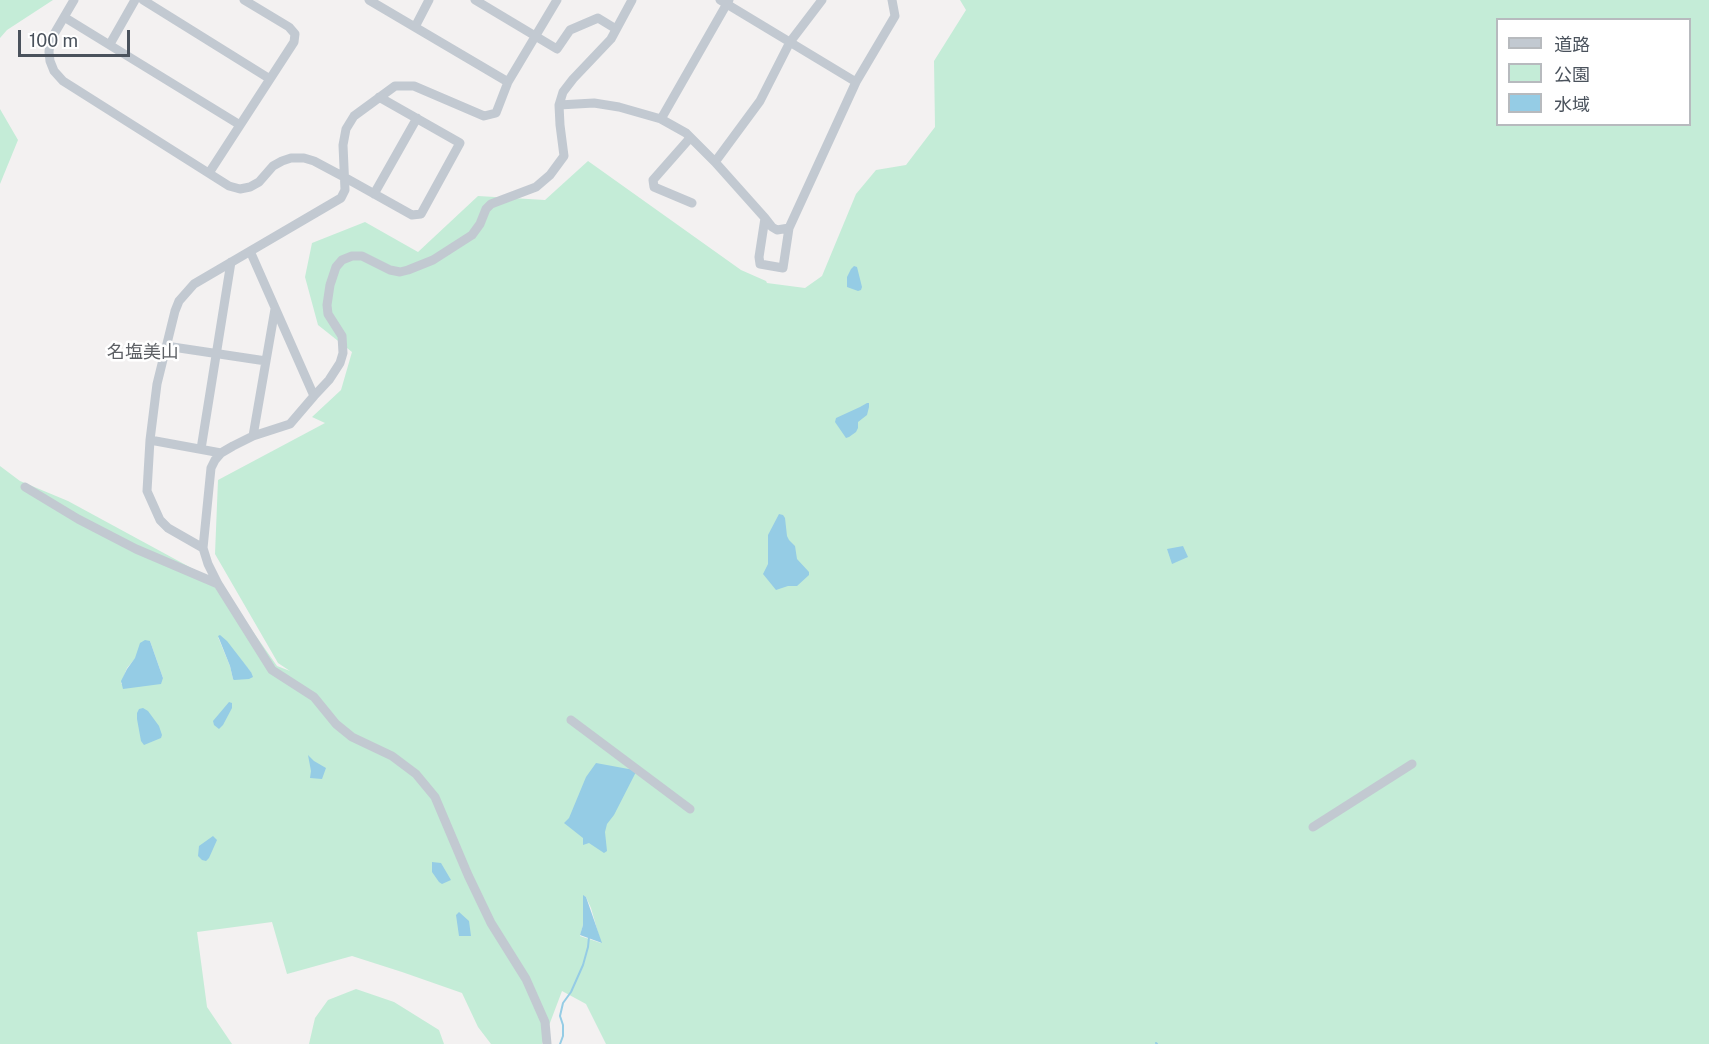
<!DOCTYPE html>
<html>
<head>
<meta charset="utf-8">
<style>
  body { margin:0 }
  #map { position:relative; width:1709px; height:1044px; overflow:hidden; background:#f3f1f1; font-family:"Public Sans","Noto Sans JP",sans-serif }
  canvas { display:block }
  .legend { position:absolute; left:1496px; top:18px; width:195px; height:108px; box-sizing:border-box; background:#fff; border:2px solid #b7babe; margin:0; padding:8px 10px; list-style:none; font-size:18px; color:#4a525c }
  .legend li { display:flex; align-items:center; gap:12px; height:30px }
  .legend b { width:30px; border:2px solid #b7babe }
  .scale { position:absolute; left:18px; top:30px; width:112px; height:27px; box-sizing:border-box; border:3px solid #4a525c; border-top:0; padding-left:8px; font-size:18px; line-height:21px; white-space:nowrap; color:#4a525c; -webkit-text-stroke:4px #fff; paint-order:stroke }
</style>
</head>
<body>
<div id="map">
<canvas width="1709" height="1044"></canvas>
<ul class="legend">
<li><b style="height:8px;background:#c2c9d1"></b>道路</li>
<li><b style="height:16px;background:#c4ecd7"></b>公園</li>
<li><b style="height:16px;background:#95cce5"></b>水域</li>
</ul>
<div class="scale">100 m</div>
</div>
<script>
const context = document.querySelector('canvas').getContext('2d');
context.lineJoin = 'round';
function fillPath(path, color) {
  context.fillStyle = color;
  context.fill(path, 'evenodd');
}
function shape(rows) {
  const path = new Path2D();
  for (const r of rows) {
    path.moveTo(r[0], r[1]);
    for (let i = 2; i < r.length; i += 2) path.lineTo(r[i], r[i + 1]);
  }
  return path;
}
function trace(path, color, width, dash) {
  context.strokeStyle = color;
  context.lineWidth = width;
  context.lineCap = dash ? 'butt' : 'round';
  context.setLineDash(dash || []);
  context.stroke(path);
}
function write(font, color, halo, rows, align = 'center') {
  context.font = font + ' "Public Sans","Noto Sans JP",sans-serif';
  context.lineWidth = 5;
  context.setLineDash([]);
  context.textBaseline = 'middle';
  context.strokeStyle = halo;
  context.fillStyle = color;
  for (const [text, x, y, turn = 0] of rows) {
    context.save();
    context.translate(x, y);
    context.rotate((+turn || 0) * Math.PI / 180);
    context.textAlign = isNaN(turn) ? turn : align;
    if (halo) context.strokeText(text, 0, 0);
    context.fillText(text, 0, 0);
    context.restore();
  }
}
const green = shape([
  [0,0,53,0,7,30,0,38],
  [960,0,1709,0,1709,1044,606,1044,586,1004,562,991,542,1044,491,1044,478,1027,462,993,402,972,352,956,287,974,272,922,197,932,207,1007,232,1044,0,1044,0,466,20,481,68,501,219,583,277,666,290,671,278,663,215,554,218,480,325,423,312,417,341,390,352,352,318,325,305,277,312,243,365,222,418,252,478,196,545,200,588,161,741,270,766,281,767,283,805,288,822,276,856,194,876,170,906,165,935,127,934,61,966,10],
  [1498,20,1690,20,1690,124,1498,124],
  [218,637,244,664,251,672,233,679,230,666],
  [150,641,163,678,121,684,127,668],
  [583,896,586,897,591,908,601,943,580,936,583,925],
  [0,109,18,140,0,184],
  [356,989,394,1002,439,1030,444,1044,309,1044,315,1018,328,1000]
]);
const water = shape([
  [854,266,857,267,862,287,861,290,858,291,847,287,847,277,851,269],
  [867,403,869,403,869,407,867,415,858,422,858,428,856,432,849,437,846,438,835,422,836,418,860,407],
  [779,514,783,515,785,518,787,536,789,540,795,546,797,559,809,572,809,575,797,586,788,586,776,590,763,574,768,564,768,535],
  [1183,546,1188,557,1172,564,1167,549],
  [220,635,227,641,251,672,253,677,249,679,234,680,233,679,230,666,218,636],
  [145,640,150,641,163,678,161,684,123,689,121,681,127,669,135,658,140,643],
  [229,702,232,703,232,708,223,725,219,729,214,725,213,721],
  [143,708,148,711,159,726,162,735,161,738,144,745,141,741,137,719,137,713,139,709],
  [308,755,314,761,326,768,322,779,310,778,311,771],
  [596,763,634,770,636,772,614,815,607,824,605,832,607,851,604,853,589,843,583,845,583,838,564,823,569,818,586,777],
  [213,836,217,840,209,858,206,861,202,860,198,856,199,846],
  [432,862,441,863,451,880,442,884,439,882,432,872],
  [583,895,586,897,602,943,580,935,583,925],
  [459,912,469,921,471,936,459,936,456,915]
]);
const stream = shape([
  [1156,1043,1157,1044],
  [560,1044,563,1036,563,1025,560,1016,563,1003,571,992,583,965,588,947,589,937]
]);
const minor = shape([
  [74,0,50,41,49,52,50,61,54,71,63,81,229,186,240,189,250,187,259,182,273,166,282,161,291,158,304,158,314,161,344,177,412,215,421,214,460,143,379,97],
  [143,0,270,79],
  [369,0,508,82],
  [475,0,557,49,570,30,598,18,616,29],
  [720,0,856,82],
  [64,17,240,125],
  [415,27,429,0],
  [110,44,135,0],
  [559,105,594,103,619,107,661,119,686,133,715,162,765,218,759,257,760,264,783,268,789,228,856,82,895,16,892,0],
  [661,119,729,0],
  [690,138,653,180,654,187,692,203],
  [715,162,760,101,790,42,822,0],
  [209,173,294,42,295,34,289,27,244,0],
  [374,194,417,118],
  [765,218,772,227,777,230,789,228],
  [250,251,314,396,290,424,253,436,233,446,221,453,215,460,211,468,203,548,208,564,218,584,272,670,314,697,336,724,352,737,392,756,416,774,435,797,468,875,491,923,526,979,545,1022,547,1044],
  [166,346,266,361],
  [314,396,329,380,340,363,343,353,342,336,328,314,327,305,330,285,336,267,342,260,352,256,362,256,390,270,400,272,408,270,433,260,472,235,480,224,486,209,491,204,536,187,550,175,564,156,560,125,559,105,563,92,573,79,611,39,632,0],
  [253,436,275,309],
  [150,440,221,453],
  [201,449,231,262],
  [25,487,78,519,136,549,218,584],
  [203,548,168,528,160,520,147,491,150,440,157,384,175,311,179,301,194,284,341,198,345,190,343,145,346,129,354,116,395,86,414,86,484,116,496,113,508,82,557,0],
  [571,720,690,809],
  [1313,827,1412,764]
]);
const neighbourhoodNames = [
  ["名塩美山",143,352]
];
fillPath(green, '#c4ecd7');
fillPath(water, '#95cce5');
trace(stream, '#95cce5', 2);
trace(minor, '#c2c9d1', 9);
write('18px', '#5d6065', '#fff', neighbourhoodNames);
</script>
</body>
</html>
